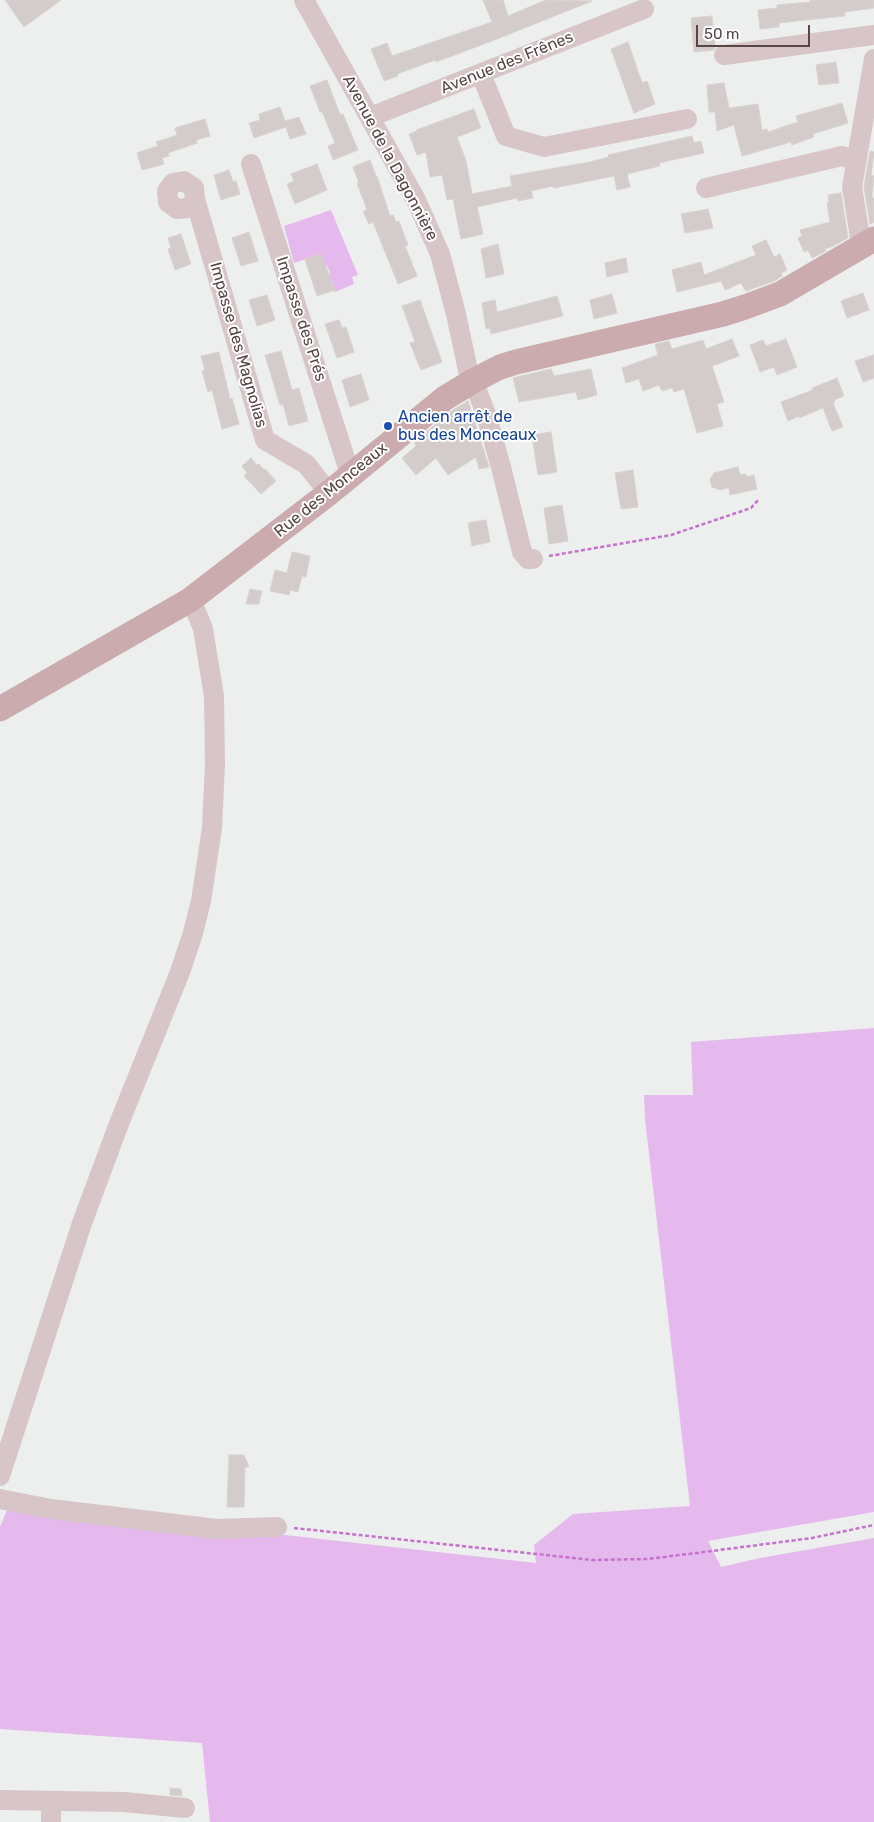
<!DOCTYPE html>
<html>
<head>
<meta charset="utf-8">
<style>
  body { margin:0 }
  #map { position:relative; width:874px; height:1822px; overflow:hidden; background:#ecefed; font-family:Rubik,sans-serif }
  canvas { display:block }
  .scale { position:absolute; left:696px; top:25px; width:114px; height:22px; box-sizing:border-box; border:2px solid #594446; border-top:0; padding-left:6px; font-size:15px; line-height:18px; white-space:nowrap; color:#594446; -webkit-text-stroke:4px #fff; paint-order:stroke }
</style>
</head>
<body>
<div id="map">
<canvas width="874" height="1822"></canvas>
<div class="scale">50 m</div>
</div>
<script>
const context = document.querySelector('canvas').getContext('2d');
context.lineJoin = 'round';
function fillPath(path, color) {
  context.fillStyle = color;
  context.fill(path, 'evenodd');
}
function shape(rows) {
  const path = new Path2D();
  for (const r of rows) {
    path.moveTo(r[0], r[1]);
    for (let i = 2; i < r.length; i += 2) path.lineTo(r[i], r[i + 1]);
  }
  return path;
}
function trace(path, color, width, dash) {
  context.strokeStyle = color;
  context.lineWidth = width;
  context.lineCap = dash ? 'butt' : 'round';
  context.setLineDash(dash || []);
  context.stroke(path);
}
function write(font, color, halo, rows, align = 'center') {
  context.font = font + ' Rubik,sans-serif';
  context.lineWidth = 4;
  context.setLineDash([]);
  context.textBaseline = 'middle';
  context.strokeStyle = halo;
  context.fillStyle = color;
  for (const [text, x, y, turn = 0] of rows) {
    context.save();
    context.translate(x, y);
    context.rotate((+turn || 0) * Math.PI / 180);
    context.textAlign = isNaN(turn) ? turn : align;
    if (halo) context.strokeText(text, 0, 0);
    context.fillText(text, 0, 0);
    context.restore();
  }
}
const green = shape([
  [331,210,358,275,352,277,354,284,335,292,328,274,330,273,327,266,325,266,321,254,294,263,284,226],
  [874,1028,874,1512,708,1541,721,1567,760,1558,874,1538,874,1822,210,1822,202,1743,0,1729,0,1527,7,1510,267,1533,536,1563,534,1545,573,1514,690,1506,645,1119,644,1095,693,1095,691,1042]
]);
const building = shape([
  [5,0,61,0,24,27,5,0],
  [483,0,503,0,508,16,546,0,592,1,497,39,436,62,435,60,397,74,398,76,384,81,371,49,387,43,392,56,492,22,483,0],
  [810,0,874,0,874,8,844,12,845,16,796,21,779,23,779,27,760,29,758,10,777,8,777,5,810,2,810,0],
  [712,16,715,48,714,50,694,52,691,18,712,16],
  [628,42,642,83,647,81,655,104,634,113,611,49,628,42],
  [836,62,839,83,819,85,816,65,836,62],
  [327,80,340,115,343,114,358,150,333,160,328,146,335,143,322,111,320,112,310,86,327,80],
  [724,83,729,108,758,104,762,130,767,129,768,132,798,122,796,116,842,103,848,123,813,134,814,137,792,145,791,142,742,156,734,125,717,131,715,112,709,112,707,85,724,83],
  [280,107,285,121,299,117,306,134,290,139,286,127,254,138,249,123,260,120,259,114,280,107],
  [474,109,481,128,457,137,466,161,472,194,512,186,510,176,590,162,609,157,608,155,692,136,694,143,701,141,704,153,659,163,660,166,627,174,630,187,617,190,614,176,554,188,553,186,531,191,533,198,518,201,517,198,477,207,483,234,461,239,453,199,447,200,442,175,430,177,426,152,417,155,409,134,417,131,416,130,474,109],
  [205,119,210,136,196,140,197,143,168,153,169,156,162,158,164,164,142,170,137,153,158,146,156,142,177,135,175,128,205,119],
  [870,151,874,152,871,175,874,176,872,195,874,201,874,222,870,224,864,187,870,151],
  [370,160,376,176,377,176,390,216,393,215,396,222,399,221,408,245,405,246,417,276,398,284,373,222,369,224,363,211,367,210,357,183,359,183,353,167,370,160],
  [317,164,327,190,295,204,287,184,294,181,291,174,317,164],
  [229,170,233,182,236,181,240,194,221,200,214,175,229,170],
  [841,193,848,238,833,246,825,249,826,251,812,258,808,250,804,252,798,238,802,236,800,230,830,222,827,203,829,203,828,195,841,193],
  [708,209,713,228,685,233,681,214,708,209],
  [249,232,258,261,241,266,232,238,249,232],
  [181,234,191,264,175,270,168,249,171,248,168,238,181,234],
  [766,240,774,257,780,254,787,270,781,273,782,276,774,281,746,291,741,283,725,290,721,281,677,292,672,270,701,262,704,275,756,255,752,246,766,240],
  [498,244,504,274,486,278,481,249,498,244],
  [321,254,335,290,317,296,305,259,321,254],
  [626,258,628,272,607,277,605,263,626,258],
  [863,293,869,310,847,318,841,301,863,293],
  [612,294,617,313,594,319,590,300,612,294],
  [267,295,275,320,257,326,249,300,267,295],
  [557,296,563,316,491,334,490,328,486,329,482,303,495,300,497,312,557,296],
  [420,300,442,362,421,370,410,343,415,342,402,306,420,300],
  [339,320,342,328,346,327,354,352,337,358,325,324,339,320],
  [732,339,739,356,712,366,724,402,717,404,723,426,697,433,684,389,674,392,672,388,662,391,659,385,643,391,639,379,626,383,622,368,658,355,655,344,669,341,672,349,703,340,706,349,732,339],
  [786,339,797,367,777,375,774,367,760,372,750,345,763,340,766,346,786,339],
  [281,351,292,390,299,388,308,421,289,426,283,404,280,405,265,355,281,351],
  [219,352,230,399,232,398,239,424,222,429,212,390,208,392,202,371,205,370,201,356,219,352],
  [874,355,874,378,863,382,855,361,874,355],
  [551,369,554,376,591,369,597,395,578,400,576,392,519,402,513,378,551,369],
  [361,374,369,400,350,407,342,380,361,374],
  [837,378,844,396,834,400,835,402,833,403,843,427,832,431,823,408,799,418,799,416,788,421,781,402,813,390,812,388,837,378],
  [468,401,489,467,479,469,476,457,448,475,436,458,416,475,402,458,416,446,414,442,453,410,468,401],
  [551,432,557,472,538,475,532,435,551,432],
  [251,458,257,465,259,464,264,470,265,469,276,481,261,494,244,476,247,473,242,466,251,458],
  [738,467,740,475,746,474,747,477,754,475,757,489,730,495,729,488,720,490,712,487,710,479,714,473,738,467],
  [633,470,638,507,621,509,615,473,633,470],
  [562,505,568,541,549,544,544,508,562,505],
  [486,520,490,542,472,546,468,523,486,520],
  [292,552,310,556,306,577,302,576,298,592,290,590,289,595,270,591,275,570,287,573,292,552],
  [250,589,262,591,259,604,246,604,250,589],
  [229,1455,244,1455,249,1467,245,1467,244,1507,227,1507,229,1455],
  [170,1788,181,1789,182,1796,170,1795,170,1788]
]);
const path = shape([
  [549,556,671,535,751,508,759,499],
  [294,1528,592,1560,648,1559,704,1552,812,1538,874,1525]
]);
const minor = shape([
  [304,0,416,200,440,254,456,314,469,375,476,388,486,414,501,467,522,552,528,559,533,559],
  [724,55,874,35],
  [481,74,506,136,544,147,687,119],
  [370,117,644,9],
  [251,164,350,474],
  [706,188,842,156,855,160],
  [195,199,189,208,177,209,168,202,167,191,173,183,184,181,194,188,195,199,265,440,306,464,329,493],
  [864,244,860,237,852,187,874,59],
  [0,1476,82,1223,120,1121,180,972,193,933,201,901,212,828,215,764,214,696,203,629,198,616,190,600],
  [0,1499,51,1509,217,1529,277,1527],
  [0,1800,124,1802,185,1808],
  [51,1822,51,1801]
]);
const major = shape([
  [0,709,190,600,329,493,445,398,473,381,500,367,516,362,723,314,745,307,780,294,874,239]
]);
const markers = [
  [388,426,5,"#1a4fb4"]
];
const streetNames = [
  ["Avenue des Frênes",507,63,-22],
  ["Avenue de la Dagonnière",390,158,62],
  ["Impasse des Prés",301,319,72],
  ["Impasse des Magnolias",238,345,74],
  ["Rue des Monceaux",331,490,-39]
];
const transitNames = [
  ["Ancien arrêt de",398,417],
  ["bus des Monceaux",398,435]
];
fillPath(green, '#e5b9ee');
fillPath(building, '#d4cccb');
trace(building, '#d8d1d0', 1);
trace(path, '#c671cb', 2.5, [4, 2.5]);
trace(minor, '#d7c5c7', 20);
trace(major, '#cbabad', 25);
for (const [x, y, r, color] of markers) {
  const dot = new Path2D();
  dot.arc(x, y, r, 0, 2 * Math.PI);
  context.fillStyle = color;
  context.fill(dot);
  trace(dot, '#fff', 2);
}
write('16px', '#594446', '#fff', streetNames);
write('16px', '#164399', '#fff', transitNames, 'left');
</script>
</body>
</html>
